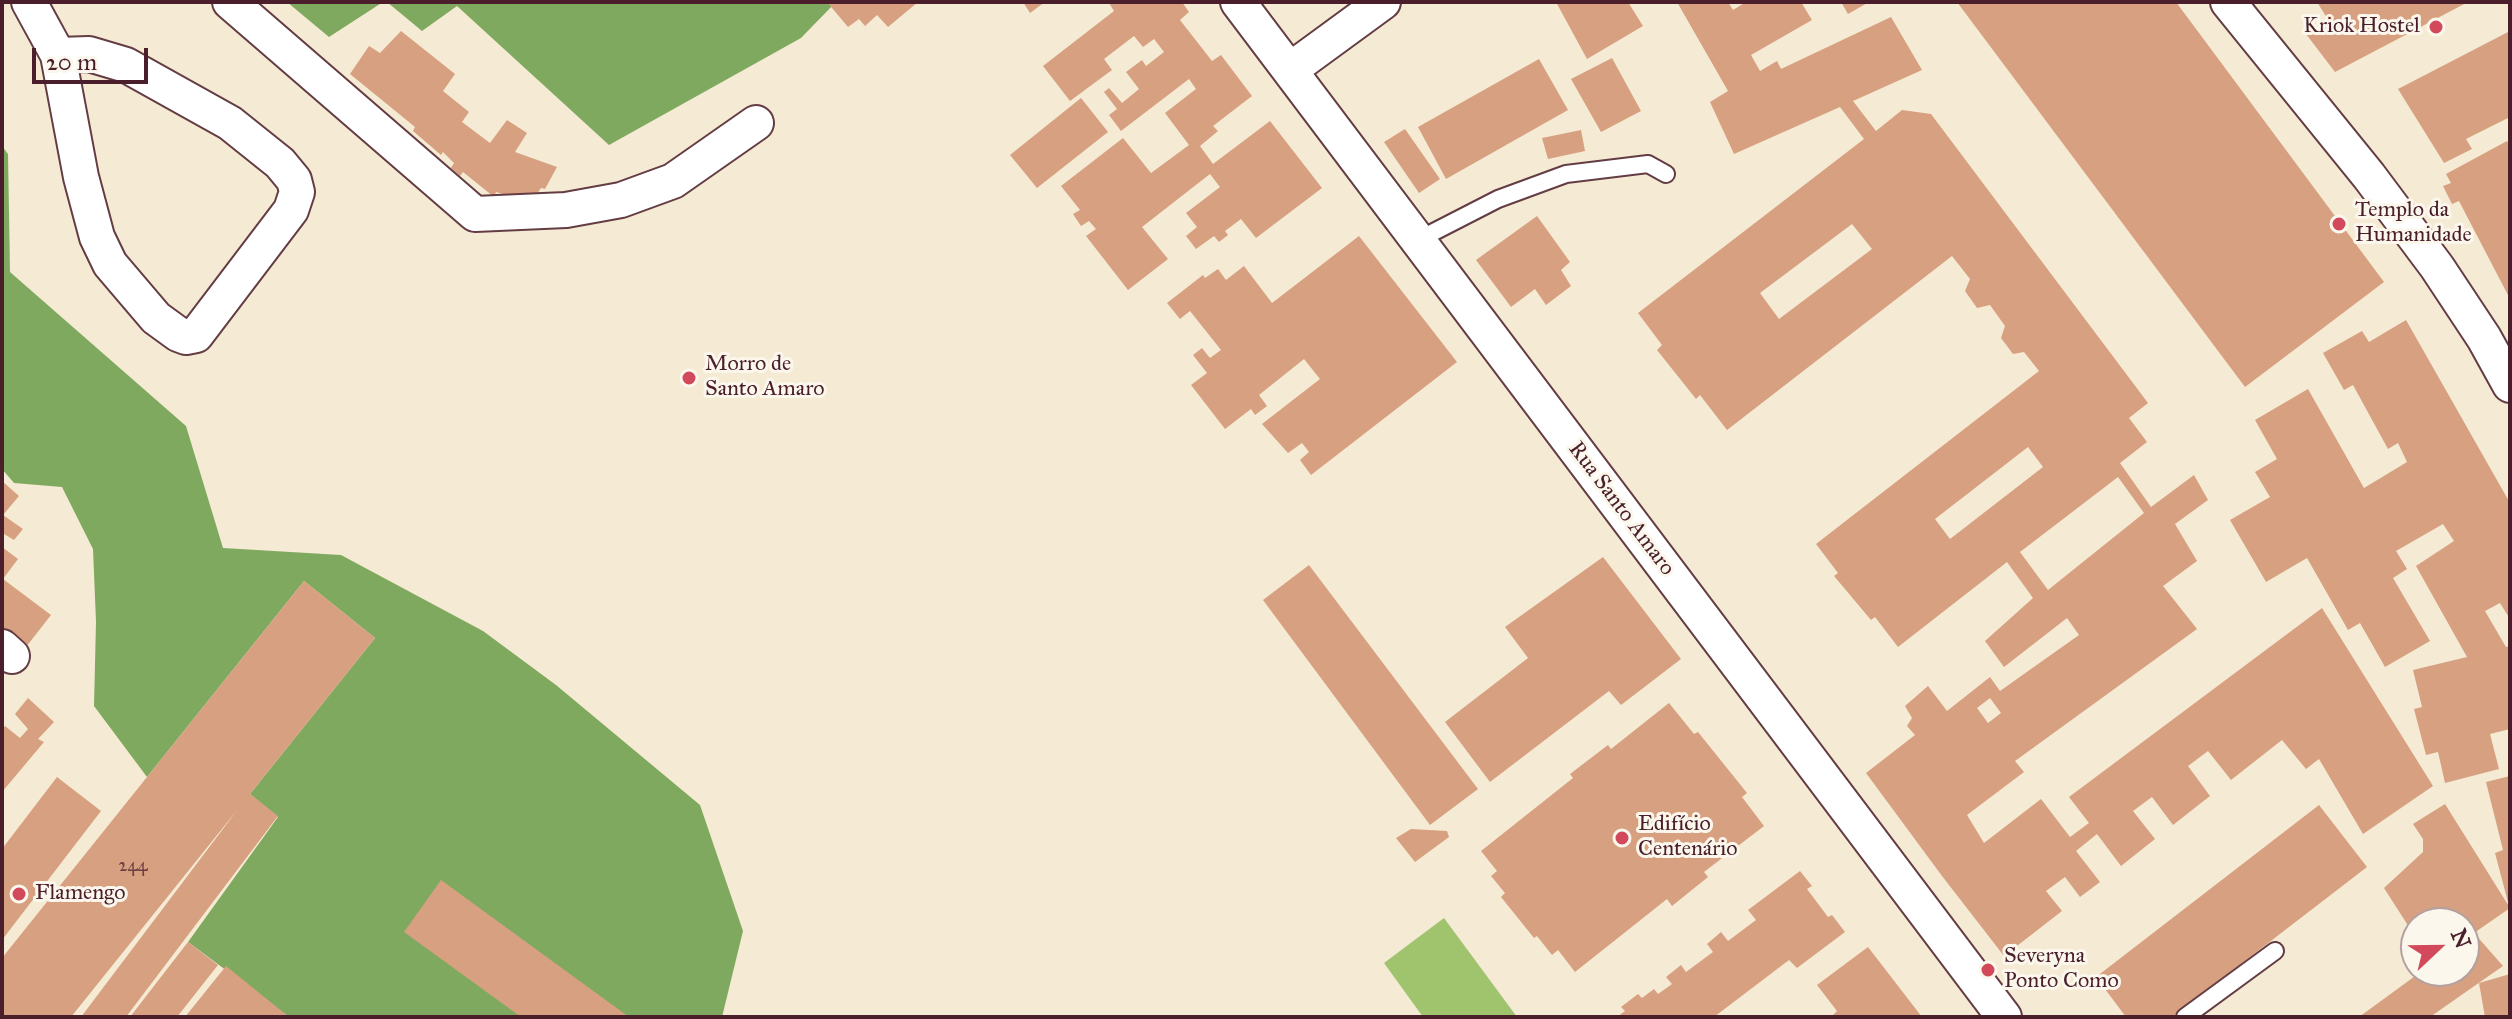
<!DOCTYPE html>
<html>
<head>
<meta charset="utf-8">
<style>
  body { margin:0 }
  #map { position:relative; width:2512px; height:1019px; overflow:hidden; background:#f5ead3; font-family:"IM FELL Great Primer",serif }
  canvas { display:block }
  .frame { position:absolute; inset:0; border:4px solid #4a1f2b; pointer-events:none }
  .north { position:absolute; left:2400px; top:907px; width:80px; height:80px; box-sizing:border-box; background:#fbf7ec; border:2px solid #b4a19f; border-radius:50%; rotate:68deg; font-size:22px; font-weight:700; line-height:32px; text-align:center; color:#4a1f2b }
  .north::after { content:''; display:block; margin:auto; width:28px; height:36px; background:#d1495b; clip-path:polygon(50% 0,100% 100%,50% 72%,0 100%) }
  .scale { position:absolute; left:32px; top:48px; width:116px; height:36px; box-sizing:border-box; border:4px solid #4a1f2b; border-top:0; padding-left:10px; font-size:24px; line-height:28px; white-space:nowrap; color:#4a1f2b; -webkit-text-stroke:6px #fbf7ec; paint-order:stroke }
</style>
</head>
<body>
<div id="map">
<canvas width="2512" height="1019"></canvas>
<div class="frame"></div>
<div class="north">N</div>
<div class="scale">20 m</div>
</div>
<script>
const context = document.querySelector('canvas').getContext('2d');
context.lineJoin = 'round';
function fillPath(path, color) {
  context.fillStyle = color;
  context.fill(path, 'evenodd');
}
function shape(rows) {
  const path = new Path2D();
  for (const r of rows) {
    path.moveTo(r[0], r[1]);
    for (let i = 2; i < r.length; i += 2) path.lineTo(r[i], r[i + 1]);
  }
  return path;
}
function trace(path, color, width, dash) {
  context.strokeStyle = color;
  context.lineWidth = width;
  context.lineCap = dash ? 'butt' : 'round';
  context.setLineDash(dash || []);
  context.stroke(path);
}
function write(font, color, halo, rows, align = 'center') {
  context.font = font + ' "IM FELL Great Primer",serif';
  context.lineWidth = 6;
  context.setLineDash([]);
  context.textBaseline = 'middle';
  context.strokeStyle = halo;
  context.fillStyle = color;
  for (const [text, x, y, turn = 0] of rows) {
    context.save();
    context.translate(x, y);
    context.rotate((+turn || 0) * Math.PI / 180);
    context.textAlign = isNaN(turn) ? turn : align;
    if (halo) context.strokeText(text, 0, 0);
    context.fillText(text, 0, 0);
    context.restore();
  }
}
const green = shape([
  [1444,918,1517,1017,1423,1017,1384,963]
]);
const forest = shape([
  [287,2,383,2,329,37],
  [387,2,836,2,801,38,609,145,457,6,422,31],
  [2,146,8,154,10,272,186,426,223,548,341,555,483,631,556,685,700,805,743,931,722,1017,289,1017,188,942,278,817,250,794,375,638,304,581,147,777,94,706,96,622,93,549,62,487,14,483,2,469]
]);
const building = shape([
  [827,2,918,2,888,27,877,15,865,26,859,19,848,27],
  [1023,2,1045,2,1030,13],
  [1110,2,1182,2,1189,12,1180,20,1212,61,1221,55,1252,96,1213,126,1218,131,1200,146,1213,164,1270,121,1322,188,1256,238,1241,219,1225,231,1228,235,1219,242,1214,236,1196,249,1186,236,1197,227,1186,213,1220,187,1210,174,1142,227,1168,259,1128,290,1086,236,1096,229,1089,221,1081,226,1073,214,1080,210,1061,186,1123,138,1151,173,1189,145,1165,113,1196,89,1189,79,1121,131,1109,115,1117,109,1104,92,1109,88,1122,103,1139,89,1126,72,1142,60,1146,66,1164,52,1154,39,1143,47,1134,36,1104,59,1112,70,1070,101,1043,66,1114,11,1109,3],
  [1556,2,1628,2,1643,26,1587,59],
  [1677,2,1728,2,1733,10,1746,2,1801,2,1812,20,1751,55,1760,71,1777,61,1781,69,1891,17,1922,70,1853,101,1876,131,1902,110,1931,114,2148,403,2129,418,2147,442,2120,463,2151,507,2194,475,2208,500,2175,524,2197,561,2163,586,2197,629,2015,761,2024,772,1967,815,1984,843,2041,799,2070,837,2089,823,2069,797,2322,608,2433,786,2363,834,2319,759,2306,769,2282,740,2231,780,2208,751,2188,766,2210,796,2173,825,2152,797,2133,811,2155,839,2121,866,2097,834,2076,851,2100,882,2080,897,2065,877,2046,891,2062,911,2004,956,1942,876,1866,773,1915,735,1907,726,1912,718,1905,706,1928,686,1947,711,1990,677,2000,691,2079,635,2067,618,2004,667,1985,641,2033,598,2007,562,1898,647,1875,617,1871,620,1834,576,1838,573,1816,544,2039,371,2024,352,2013,354,2001,338,2005,326,1990,305,1977,308,1965,291,1970,279,1952,256,1727,430,1700,395,1696,399,1657,350,1662,345,1638,313,1864,139,1840,107,1734,154,1710,102,1728,91],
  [1852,224,1872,249,1779,319,1760,293],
  [2028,447,2043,467,1950,539,1935,519],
  [2118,477,2144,513,2048,590,2020,552],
  [1990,698,2001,713,1988,723,1977,708],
  [1841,2,1869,2,1848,14],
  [1957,2,2176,2,2384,282,2245,387],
  [2317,2,2468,2,2335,72,2306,34,2329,21],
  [401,31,455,74,443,91,469,112,462,122,490,143,507,120,527,133,515,152,557,167,545,189,541,188,531,203,496,192,494,197,463,172,460,176,451,168,454,163,443,152,441,155,413,131,415,127,350,74,369,46,380,53],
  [2510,31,2510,117,2466,139,2472,149,2444,163,2398,89],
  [1612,58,1641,111,1601,132,1571,79],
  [1539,59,1568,110,1446,179,1418,127],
  [1081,98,1108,132,1037,188,1010,155],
  [1405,129,1440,179,1419,193,1384,142],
  [1581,130,1585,151,1548,159,1542,138],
  [2507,141,2510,146,2510,299,2459,201,2452,204,2443,186,2451,183,2446,174],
  [1537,216,1570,262,1561,270,1571,286,1546,305,1535,289,1511,307,1476,260],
  [1359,236,1457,362,1311,475,1300,460,1309,452,1302,443,1288,453,1262,424,1320,379,1304,359,1259,395,1267,406,1255,415,1251,409,1225,429,1191,385,1207,373,1193,355,1202,348,1210,358,1221,350,1190,311,1180,319,1167,303,1203,275,1205,278,1218,269,1226,280,1244,266,1272,303],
  [2406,320,2510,503,2510,619,2500,603,2485,611,2506,647,2510,646,2510,729,2490,734,2499,769,2445,783,2438,752,2426,755,2414,709,2422,707,2413,670,2467,657,2416,566,2454,541,2443,524,2396,551,2407,569,2393,578,2430,641,2385,667,2360,623,2348,630,2307,558,2266,582,2230,520,2270,497,2255,472,2277,459,2255,420,2308,389,2364,488,2407,462,2398,443,2388,449,2353,385,2344,390,2323,353,2362,331,2369,342],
  [2,481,19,496,3,515,23,529,14,540,4,534,2,537],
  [2,547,18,559,3,579,51,615,26,647,2,629],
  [1603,557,1681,659,1621,705,1609,691,1490,782,1445,722,1528,658,1505,627],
  [1309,565,1478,789,1430,825,1263,600],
  [304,581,375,638,250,794,278,816,126,1017,81,1017,238,809,71,1017,2,1017,2,958],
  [28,698,54,722,38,739,44,742,2,792,2,730,5,726,20,738,28,729,15,714],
  [1669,703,1694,734,1698,732,1747,793,1742,797,1764,826,1704,872,1708,877,1672,906,1667,899,1575,972,1558,950,1552,955,1537,936,1534,938,1501,897,1505,893,1491,876,1497,871,1481,851,1573,778,1570,774,1608,745,1611,749],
  [2510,776,2510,906,2509,906,2495,853,2503,850,2486,782],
  [57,777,101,811,2,940,2,849],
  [2445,804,2510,908,2474,933,2503,966,2430,1017,2359,1017,2422,971,2464,971,2464,923,2416,923,2416,938,2384,888,2423,852,2423,839,2413,824],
  [2319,805,2367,867,2172,1017,2126,1017,2096,977],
  [1411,829,1447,831,1449,837,1415,862,1396,838],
  [1800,871,1812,886,1807,889,1828,917,1832,915,1845,932,1797,968,1789,960,1714,1017,1617,1017,1625,1011,1621,1007,1638,994,1642,998,1654,989,1658,994,1672,984,1666,977,1681,965,1686,972,1713,952,1707,944,1721,932,1728,941,1756,920,1748,910],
  [441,880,629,1017,521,1017,404,932],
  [188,942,218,965,177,1017,130,1017],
  [1868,947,1922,1017,1833,1015,1837,1011,1817,985],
  [226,966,289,1017,185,1017],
  [2510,974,2510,1017,2485,1017,2479,983]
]);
const service = shape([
  [1418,240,1498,199,1566,174,1648,164,1666,174],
  [2185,1017,2275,951]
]);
const minor = shape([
  [29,2,58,55,81,177,97,237,110,264,156,318,178,334,186,337,196,335,291,210,297,192,294,180,280,163,230,123,126,65,89,54,58,55],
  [230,2,475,214,566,210,621,200,673,181,756,123],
  [1238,2,2004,1017],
  [2228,2,2369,176,2437,267,2484,338,2510,385],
  [1290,70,1383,2],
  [2,647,12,656]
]);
const markers = [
  [2436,27,8,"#d1495b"],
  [2339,224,8,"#d1495b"],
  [689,378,8,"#d1495b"],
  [1622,838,8,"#d1495b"],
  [19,894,8,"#d1495b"],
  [1988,970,8,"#d1495b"]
];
const numberNames = [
  ["244",133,867]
];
const poiNames = [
  ["Kriok Hostel",2420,27,"right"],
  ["Templo da",2355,211],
  ["Humanidade",2355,236],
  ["Morro de",705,365],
  ["Santo Amaro",705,390],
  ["Edifício",1638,825],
  ["Centenário",1638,850],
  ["Flamengo",35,894],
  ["Severyna",2004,957],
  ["Ponto Como",2004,982]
];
const streetNames = [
  ["Rua Santo Amaro",1621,509,53]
];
fillPath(green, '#a0c36d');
fillPath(forest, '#80a960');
fillPath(building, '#d7a081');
trace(service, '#643d44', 20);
trace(minor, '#643d44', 38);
trace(service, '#fff', 16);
trace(minor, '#fff', 34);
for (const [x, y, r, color] of markers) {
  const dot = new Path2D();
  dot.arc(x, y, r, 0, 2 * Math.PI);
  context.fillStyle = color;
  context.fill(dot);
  trace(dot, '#fbf7ec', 3);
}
write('18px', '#6d3f40', null, numberNames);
write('22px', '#4a1f2b', '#fbf7ec', poiNames, 'left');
write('22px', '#4a1f2b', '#fbf7ec', streetNames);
</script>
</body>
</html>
